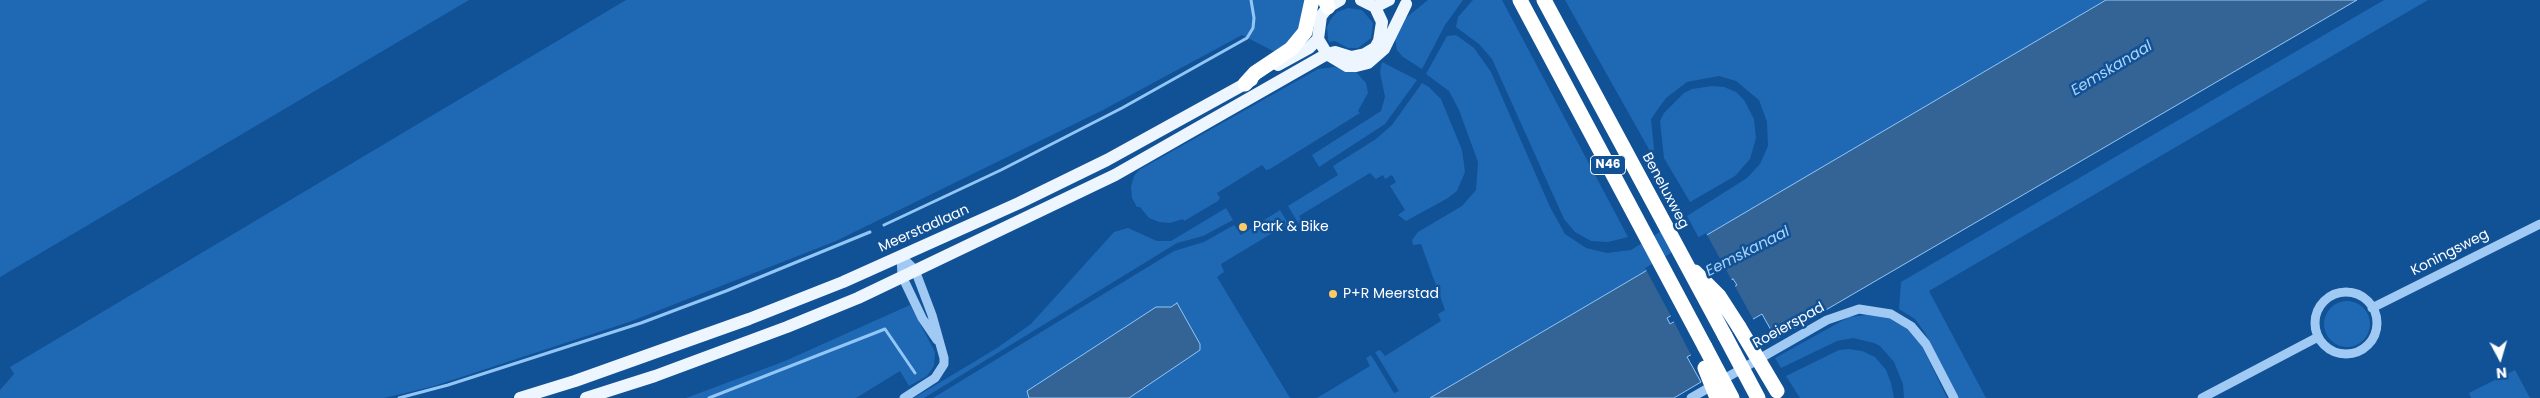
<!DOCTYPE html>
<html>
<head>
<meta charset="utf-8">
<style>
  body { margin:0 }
  #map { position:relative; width:2540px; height:398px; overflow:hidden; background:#115196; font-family:Poppins,sans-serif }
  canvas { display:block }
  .north { position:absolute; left:2475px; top:333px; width:50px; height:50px; -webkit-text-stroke:4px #115196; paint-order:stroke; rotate:174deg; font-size:14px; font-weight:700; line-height:20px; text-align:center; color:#fff }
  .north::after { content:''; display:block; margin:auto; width:18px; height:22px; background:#fff; clip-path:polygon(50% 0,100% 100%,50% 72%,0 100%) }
</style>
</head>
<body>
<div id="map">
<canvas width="2540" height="398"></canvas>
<div class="north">N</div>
</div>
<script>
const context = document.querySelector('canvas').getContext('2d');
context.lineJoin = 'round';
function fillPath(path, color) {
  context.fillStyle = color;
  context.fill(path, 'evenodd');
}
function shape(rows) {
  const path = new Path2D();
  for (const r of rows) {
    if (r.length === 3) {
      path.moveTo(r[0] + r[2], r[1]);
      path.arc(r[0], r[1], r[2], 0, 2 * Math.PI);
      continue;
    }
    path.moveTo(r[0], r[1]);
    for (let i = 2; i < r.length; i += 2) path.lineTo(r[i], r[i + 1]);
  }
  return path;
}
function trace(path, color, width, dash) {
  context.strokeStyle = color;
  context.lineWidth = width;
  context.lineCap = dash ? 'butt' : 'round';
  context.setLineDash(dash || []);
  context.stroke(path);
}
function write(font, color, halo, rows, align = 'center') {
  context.font = font + ' Poppins,sans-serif';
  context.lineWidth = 5;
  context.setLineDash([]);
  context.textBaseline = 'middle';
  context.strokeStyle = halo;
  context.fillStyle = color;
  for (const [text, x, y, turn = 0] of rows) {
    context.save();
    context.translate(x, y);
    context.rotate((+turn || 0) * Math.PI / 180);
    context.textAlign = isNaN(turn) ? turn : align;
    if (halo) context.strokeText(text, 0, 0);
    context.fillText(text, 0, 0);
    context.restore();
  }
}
const green = shape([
  [0,0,469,0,0,277],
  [626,0,1304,0,1304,7,1297,33,1277,53,1242,35,1103,110,836,241,629,322,434,386,384,398,0,398,0,390,14,374,10,367],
  [1428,0,1463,0,1445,25,1422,69,1403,57,1397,50,1395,39,1402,21],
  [1473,0,1502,0,1628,237,1608,242,1591,241,1575,232,1564,219,1492,59,1479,44,1456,27,1458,17],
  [1565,0,2106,0,1700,240,1687,216,1747,178,1760,164,1768,146,1767,122,1759,100,1736,81,1719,76,1687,82,1666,98,1651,119,1655,160],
  [2384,0,2428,0,1929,291,1986,398,1958,398,1925,333,1915,319,1899,309,1901,282],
  [1348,8,1362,10,1373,23,1371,38,1358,48,1348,48,1335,41,1329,42,1328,38,1327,27,1331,19,1337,12],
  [1456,35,1474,48,1491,72,1550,207,1565,234,1586,248,1607,253,1631,250,1668,227,1681,250,1430,398,1317,398,1370,366,1366,358,1371,355,1394,393,1399,391,1375,352,1380,350,1385,356,1441,321,1438,314,1445,310,1421,244,1413,245,1412,240,1418,232,1462,206,1476,190,1478,162,1459,110,1449,91,1426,74,1447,36],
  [1382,62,1417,80,1385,124,1319,167,1312,155,1381,111,1385,97,1380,72],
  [1335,67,1356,72,1366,83,1368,93,1358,111,1360,113,1270,169,1266,170,1262,165,1217,193,1220,198,1218,201,1184,221,1183,219,1170,223,1159,222,1149,218,1140,207,1137,207,1132,198,1131,187,1134,176,1139,170,1318,69],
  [1422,83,1429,87,1441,99,1462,150,1465,172,1457,191,1448,198,1406,221,1398,215,1405,210,1390,186,1396,182,1392,175,1385,179,1383,175,1376,179,1370,173,1299,216,1303,223,1300,226,1288,206,1338,175,1333,166,1376,139,1392,125],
  [1712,86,1724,87,1736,92,1744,100,1754,119,1756,138,1750,159,1735,176,1690,202,1664,158,1660,121,1664,113,1684,93,1692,89],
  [1226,208,1233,220,1203,236,1177,243,924,398,914,398,997,348,1031,324,1114,232,1128,228,1157,241,1171,241],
  [1280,210,1292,230,1289,232,1284,226,1221,264,1224,272,1217,277,1290,398,933,398,1174,251,1204,242,1234,225,1241,235],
  [2347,324,23],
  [910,305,935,352,934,366,927,376,909,386,900,371,856,398,686,398,785,361],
  [1867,315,1893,317,1904,324,1919,340,1947,398,1904,398,1903,384,1894,362,1880,346,1874,343,1853,338,1837,341,1781,368,1775,358,1849,317],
  [1849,349,1862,351,1875,357,1886,370,1891,383,1894,398,1800,398,1786,376,1839,350],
  [2515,370,2530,398,2471,398,2469,393]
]);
const water = shape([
  [2106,0,2357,0,1776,339,1762,314,1687,357,1701,382,1674,398,1430,398,2106,0],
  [1733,279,1737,285,1670,324,1667,318,1733,279],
  [1177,303,1200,344,1200,350,1129,398,1029,398,1027,391,1156,307,1171,307,1177,303]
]);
const pier = shape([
  [1706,233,1754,321,1692,357,1673,320,1734,284,1733,283,1672,318,1645,268]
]);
const stream = shape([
  [884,225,1001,170,1122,108,1247,38,1253,28,1254,18,1251,0],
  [399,398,448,385,641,323,726,291,870,232],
  [709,398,885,329,915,373]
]);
const minor = shape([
  [901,256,915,270,932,315,944,358,944,364,935,378,904,398],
  [901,256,902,276,922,318,937,340],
  [2346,323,31],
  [2372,308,2540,224],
  [1691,398,1827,320,1859,309,1891,314,1911,326,1926,344,1954,398],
  [2202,398,2318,337]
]);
const major = shape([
  [1340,0,1328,7,1321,16,1318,39,1327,54,1347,66,1356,66,1368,63,1384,49,1406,4],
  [1375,7,1389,0],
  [1278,65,1309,48,1318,39],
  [520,398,575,381,749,319,843,282,1019,203,1107,160,1252,80],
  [586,398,655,376,787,327,858,298,1115,175,1327,54,1335,52,1351,57,1365,54,1375,48,1379,41,1382,22,1375,7,1361,0]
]);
const highway = shape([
  [1325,0,1328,7],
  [1520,0,1705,347],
  [1544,0,1725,336],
  [1245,84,1255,73,1291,49,1305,32,1312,0],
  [1695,272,1719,296,1739,327]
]);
const highwayBridge = shape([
  [1739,327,1777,391],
  [1725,336,1758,398],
  [1705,347,1732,398],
  [1705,368,1717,398]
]);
const markers = [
  [1243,227,5,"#ffca63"],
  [1333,294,5,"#ffca63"]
];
const shields = [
  [1608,165,35]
];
const shieldNames = [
  ["N46",1608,165]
];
const streetNames = [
  ["Beneluxweg",1665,191,62],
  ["Meerstadlaan",924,229,-24],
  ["Koningsweg",2450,253,-27],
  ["Roeierspad",1789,326,-29]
];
const poiNames = [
  ["Park & Bike",1253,227],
  ["P+R Meerstad",1343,294]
];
const waterNames = [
  ["Eemskanaal",2112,69,-31],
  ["Eemskanaal",1748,252,-27]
];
fillPath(green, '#1f69b4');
fillPath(water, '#346495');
trace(water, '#92c6f7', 1);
fillPath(pier, '#115196');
trace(stream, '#92c6f7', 3);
trace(minor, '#a0caf4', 9);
trace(major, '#edf5ff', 12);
trace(highway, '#fff', 15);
trace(highwayBridge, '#fff', 15);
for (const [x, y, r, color] of markers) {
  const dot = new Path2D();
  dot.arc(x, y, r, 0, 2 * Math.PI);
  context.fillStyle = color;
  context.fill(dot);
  trace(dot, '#115196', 2);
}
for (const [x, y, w] of shields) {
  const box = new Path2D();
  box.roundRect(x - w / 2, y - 9.5, w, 19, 4);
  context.fillStyle = '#115196';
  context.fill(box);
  trace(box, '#fff', 1);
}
write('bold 12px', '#fff', null, shieldNames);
write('14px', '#fff', '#115196', streetNames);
write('14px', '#fff', '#115196', poiNames, 'left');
write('italic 15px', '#acd4fa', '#115196', waterNames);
</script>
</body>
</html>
